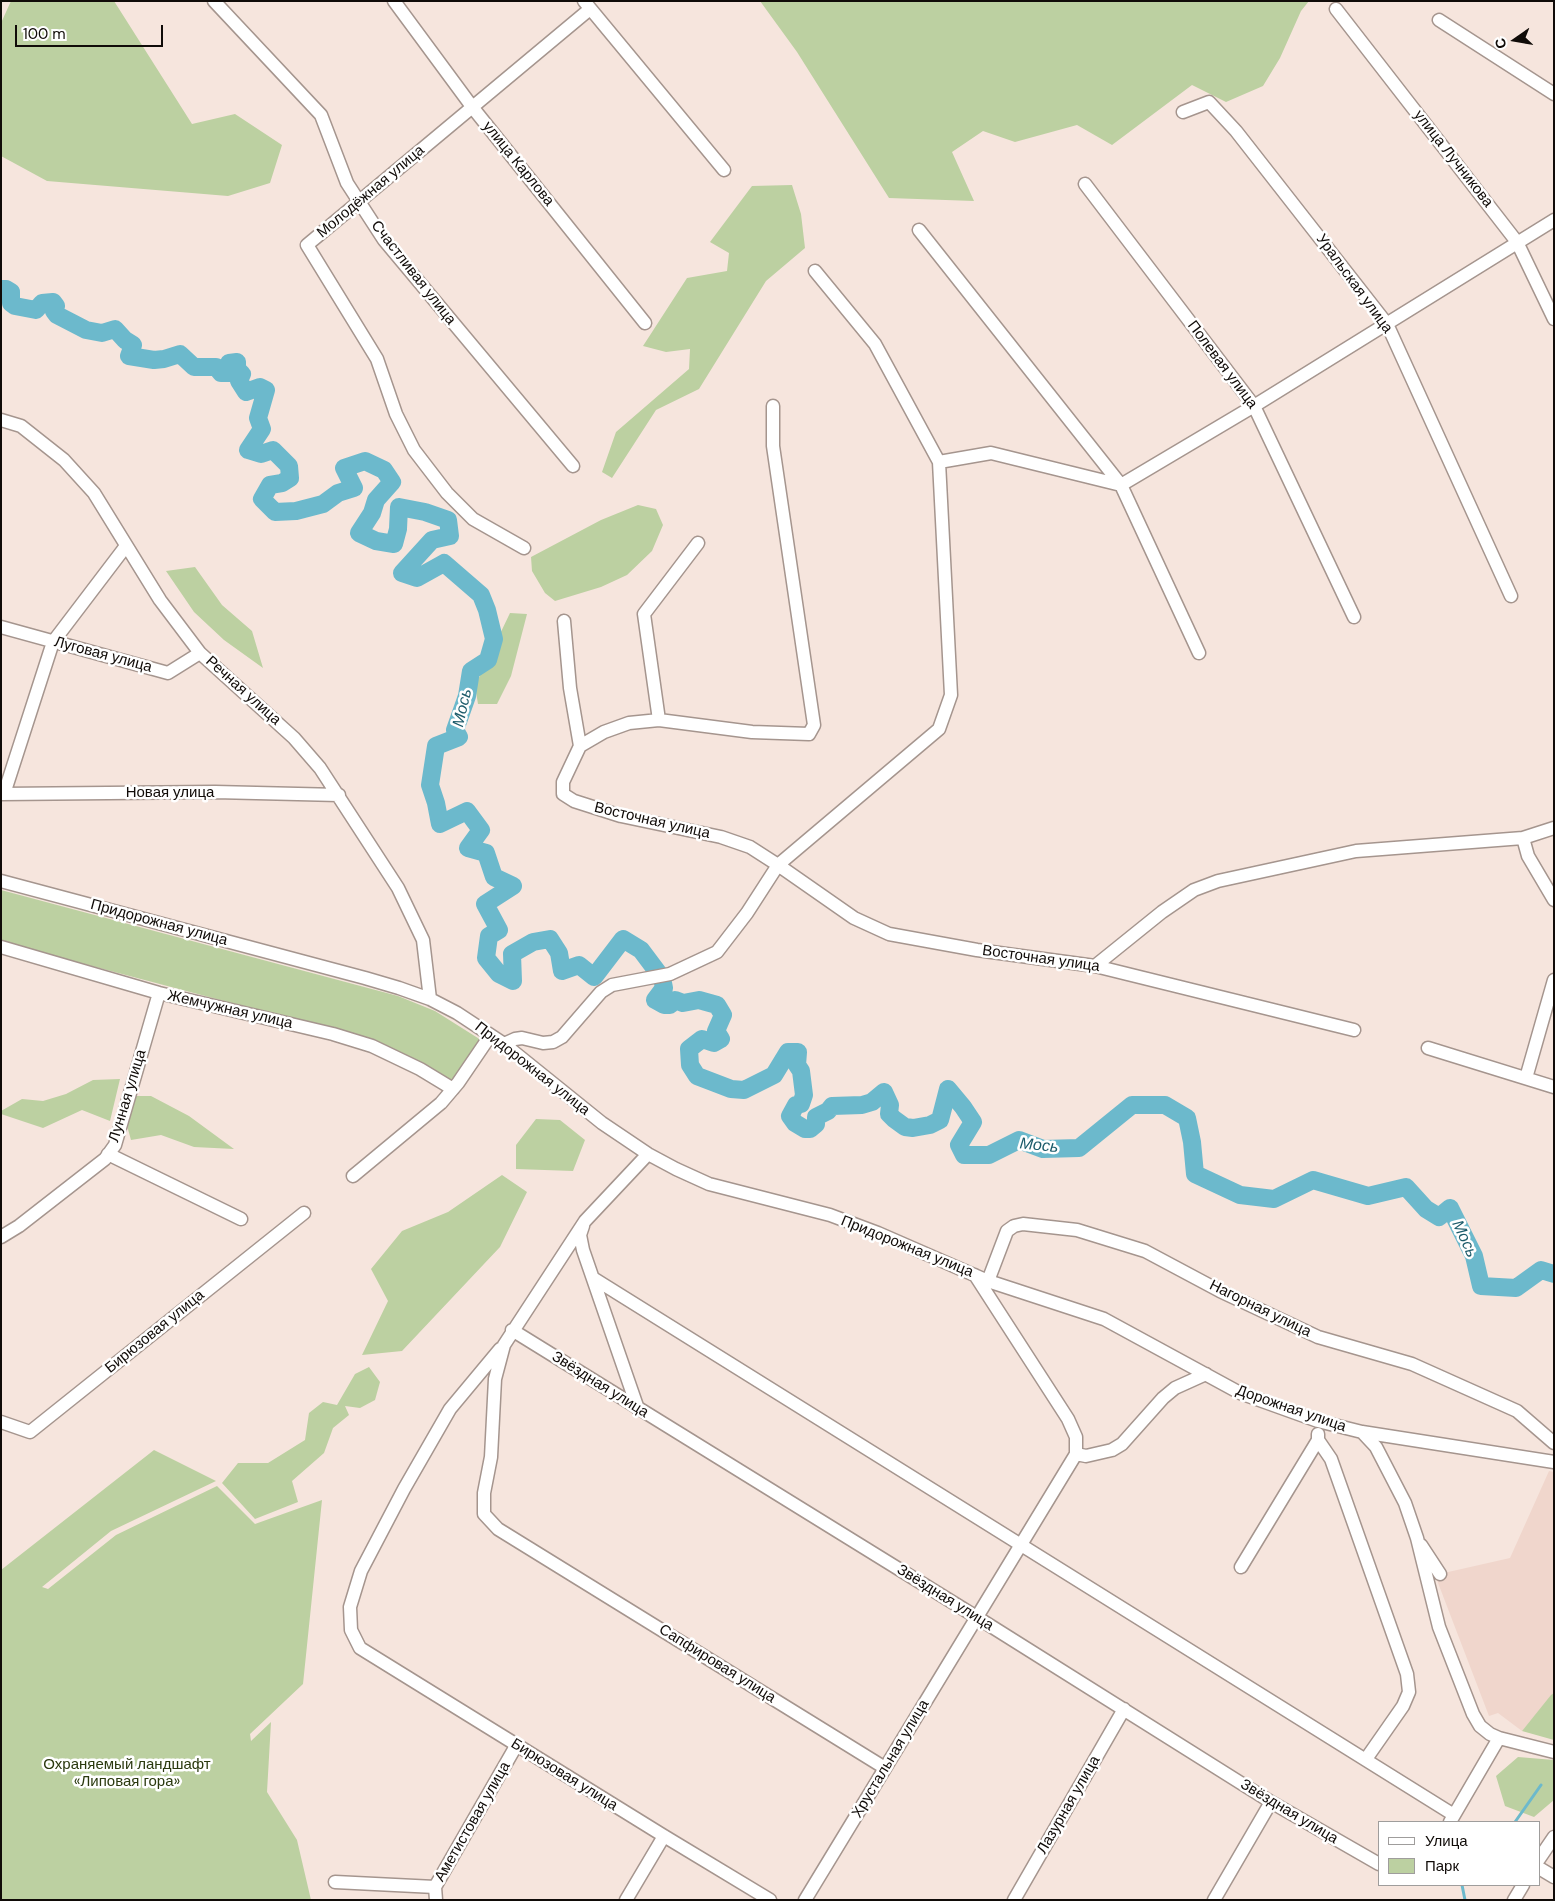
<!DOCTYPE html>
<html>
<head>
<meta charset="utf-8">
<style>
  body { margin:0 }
  #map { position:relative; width:1555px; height:1901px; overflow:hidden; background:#f6e5dd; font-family:"DM Sans",sans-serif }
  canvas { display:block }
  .frame { position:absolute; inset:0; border:2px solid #100b08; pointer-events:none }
  .legend { position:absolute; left:1378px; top:1821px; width:162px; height:65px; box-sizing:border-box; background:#fff; border:1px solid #9f9d9c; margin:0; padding:6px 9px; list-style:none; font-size:15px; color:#100b08 }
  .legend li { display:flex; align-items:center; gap:10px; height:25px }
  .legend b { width:25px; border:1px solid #9f9d9c }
  .north { position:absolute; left:1490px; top:15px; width:50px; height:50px; -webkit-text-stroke:4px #fff; paint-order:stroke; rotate:257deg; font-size:14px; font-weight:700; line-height:20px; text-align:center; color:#100b08 }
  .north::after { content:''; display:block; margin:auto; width:18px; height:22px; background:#100b08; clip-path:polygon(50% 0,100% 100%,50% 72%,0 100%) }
  .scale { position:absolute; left:15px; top:25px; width:148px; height:22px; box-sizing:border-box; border:2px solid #100b08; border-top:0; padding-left:6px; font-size:15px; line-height:18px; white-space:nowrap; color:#100b08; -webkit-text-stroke:4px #fff; paint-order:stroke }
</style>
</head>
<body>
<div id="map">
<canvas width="1555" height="1901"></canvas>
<div class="frame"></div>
<ul class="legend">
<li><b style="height:6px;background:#fff"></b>Улица</li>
<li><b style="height:14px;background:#bcd0a1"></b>Парк</li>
</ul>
<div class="north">С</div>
<div class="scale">100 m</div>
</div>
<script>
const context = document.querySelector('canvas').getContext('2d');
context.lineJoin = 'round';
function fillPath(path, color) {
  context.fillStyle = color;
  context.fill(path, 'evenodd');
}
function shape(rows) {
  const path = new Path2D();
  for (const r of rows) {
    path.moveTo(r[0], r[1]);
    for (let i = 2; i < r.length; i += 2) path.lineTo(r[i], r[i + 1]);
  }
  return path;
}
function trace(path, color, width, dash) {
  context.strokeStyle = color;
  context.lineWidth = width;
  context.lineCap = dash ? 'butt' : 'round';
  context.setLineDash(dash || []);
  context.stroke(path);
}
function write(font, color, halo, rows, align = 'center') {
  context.font = font + ' "DM Sans",sans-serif';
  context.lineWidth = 5;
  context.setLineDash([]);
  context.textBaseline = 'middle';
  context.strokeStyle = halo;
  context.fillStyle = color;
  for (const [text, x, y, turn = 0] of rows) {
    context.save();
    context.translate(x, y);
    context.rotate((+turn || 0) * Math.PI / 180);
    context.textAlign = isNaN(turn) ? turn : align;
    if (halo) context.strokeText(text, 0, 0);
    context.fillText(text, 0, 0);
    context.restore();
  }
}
const built = shape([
  [1549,1471,1554,1472,1554,1693,1522,1731,1498,1713,1489,1716,1435,1575,1510,1558]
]);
const green = shape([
  [11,1,114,1,192,124,235,114,282,145,270,183,228,196,47,181,1,156,1,23],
  [760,1,1309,1,1301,11,1280,58,1263,86,1226,102,1192,85,1112,145,1077,125,1015,142,983,131,952,152,974,201,889,198,797,52],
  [792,185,801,214,805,248,766,281,699,389,656,410,612,478,602,472,616,432,689,369,690,349,666,352,643,346,687,278,727,271,729,253,710,242,752,186],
  [638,505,656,509,663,525,652,551,627,575,601,587,555,601,545,593,532,571,531,557,601,520],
  [195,567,222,605,252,631,263,668,224,640,194,612,166,571],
  [510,613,527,614,511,676,497,704,478,704,475,686],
  [1,890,398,996,435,1011,481,1040,452,1082,277,1015,1,942],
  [120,1079,110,1121,82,1110,43,1128,1,1114,1,1111,22,1099,43,1101,66,1094,93,1080],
  [136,1096,151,1096,189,1116,234,1149,194,1147,161,1135,131,1140,126,1122],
  [536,1119,560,1120,585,1140,573,1171,516,1169,516,1145],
  [502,1175,527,1192,500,1247,402,1351,362,1355,388,1301,371,1269,402,1231,448,1212],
  [369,1367,380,1382,375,1400,360,1408,345,1406,349,1415,333,1428,324,1453,292,1481,298,1502,255,1519,222,1483,238,1463,268,1463,305,1440,309,1413,323,1402,337,1405,355,1374],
  [154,1450,216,1481,111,1531,42,1587,48,1589,116,1535,217,1486,255,1524,322,1500,303,1684,250,1734,251,1741,271,1722,267,1792,297,1840,311,1900,1,1900,1,1570],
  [1554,1693,1554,1740,1522,1731,1551,1695],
  [1518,1757,1554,1760,1554,1800,1534,1817,1505,1806,1496,1776]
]);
const stream = shape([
  [1515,1822,1541,1785],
  [1462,1885,1465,1900]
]);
const river = shape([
  [1,289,6,289,11,292,11,303,15,306,36,310,42,303,53,302,56,306,54,311,57,315,86,330,102,333,115,329,125,340,133,345,129,356,154,360,164,359,180,354,194,367,216,367,221,373,229,373,229,363,237,362,237,369,242,374,239,381,246,392,260,387,266,390,258,418,262,429,248,450,261,454,273,450,289,466,290,478,282,483,270,485,262,499,275,512,296,511,323,504,338,493,354,488,344,468,365,461,384,470,392,482,376,500,372,513,359,533,376,541,394,544,398,529,399,507,425,512,448,520,450,536,432,540,402,573,417,578,444,563,481,595,487,610,494,639,488,660,471,671,467,696,455,730,459,737,436,746,430,785,436,803,440,824,467,811,481,830,468,848,486,853,494,877,513,886,485,904,499,930,489,936,486,958,499,974,513,981,512,954,533,942,550,939,559,953,562,971,579,965,594,977,623,939,641,950,662,978,664,988,655,1000,664,1005,670,1005,675,1000,683,1003,699,1000,717,1005,723,1015,716,1031,721,1039,714,1043,702,1039,689,1049,690,1065,697,1076,731,1089,744,1090,774,1075,788,1052,798,1052,797,1065,801,1071,804,1095,801,1104,796,1105,790,1116,795,1123,805,1129,810,1129,816,1124,816,1117,828,1111,832,1106,862,1105,872,1102,884,1092,890,1105,889,1114,894,1119,905,1127,913,1128,930,1125,940,1120,948,1089,963,1107,973,1122,959,1145,964,1155,989,1155,1019,1140,1043,1149,1079,1148,1132,1105,1165,1105,1187,1118,1192,1142,1195,1174,1240,1195,1274,1199,1313,1180,1368,1196,1406,1187,1426,1209,1439,1217,1450,1208,1474,1256,1481,1286,1516,1288,1541,1270,1554,1274]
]);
const minor = shape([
  [214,1,321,115,347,183,384,240,573,466],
  [394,1,473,108,645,323],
  [584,1,724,170],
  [1336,9,1517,242,1554,319],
  [1439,20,1554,94],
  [1183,112,1209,102,1236,131,1387,324,1511,596],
  [1085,184,1254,406,1354,617],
  [919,230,1121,485,1199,653],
  [773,406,773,446,814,725,809,734,752,732,659,720,629,723,604,732,580,746,563,782,563,794,574,801,621,816,721,837,750,847,778,865,854,918,889,934,977,950,1095,966,1354,1030],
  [1,420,21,426,64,460,94,493,160,600,200,653,294,738,320,768,398,888,423,940,430,999],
  [939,462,991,453,1121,485,1254,406,1554,220],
  [524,548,473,519,447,493,414,450,396,414,377,359,307,245,590,9],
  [564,621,570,688,580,746],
  [1,627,168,673,200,653],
  [659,720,644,614,698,543],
  [1,794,215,792,339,795],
  [4,794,53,642,126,546],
  [1523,838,1528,856,1554,900],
  [1,881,365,978,399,988,430,999,457,1013,504,1044,602,1123,648,1154,676,1169,709,1184,830,1215,878,1233,988,1281,1104,1319,1240,1393,1318,1421,1362,1432,1554,1462],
  [1,947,159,993,333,1034,372,1046,420,1069,453,1089],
  [1095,966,1162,912,1194,890,1218,881,1356,851,1523,838,1554,828],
  [504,1044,515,1039,522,1038,543,1043,553,1042,562,1037,601,992,612,985,670,974,717,952,747,913,778,865,939,729,951,695,939,462,875,344,815,271],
  [1428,1048,1554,1087],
  [1526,1078,1554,980],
  [108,1154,241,1219],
  [648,1154,585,1221,504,1345,495,1379,491,1457,484,1493,484,1514,498,1529,885,1768],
  [353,1176,441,1103,458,1083,490,1036],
  [583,1226,580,1235,583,1250,638,1409],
  [1,1237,19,1226,105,1159,115,1145,159,993],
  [593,1278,1454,1815],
  [988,1281,1007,1231,1014,1226,1023,1224,1077,1230,1145,1251,1220,1291,1318,1337,1412,1364,1517,1411,1554,1443],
  [512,1330,978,1618,1271,1802,1379,1864],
  [500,1349,450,1409,404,1489,361,1571,350,1607,351,1630,360,1648,664,1836,770,1900],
  [1,1422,30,1432,304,1213],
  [1362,1432,1376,1447,1405,1503,1417,1538,1439,1627,1473,1714,1480,1726,1490,1734,1499,1738],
  [1318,1440,1331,1459,1407,1674,1409,1692,1403,1706,1366,1759],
  [1076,1454,1086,1456,1112,1450,1122,1444,1163,1398,1175,1388,1206,1374],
  [1421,1545,1440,1574],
  [1241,1567,1318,1440,1318,1434],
  [1450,1822,1499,1738,1554,1752],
  [1539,1859,1554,1837],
  [1539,1868,1554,1877],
  [335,1882,435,1887],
  [436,1900,435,1887,516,1746],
  [626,1900,664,1836],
  [805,1900,1076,1454,1076,1437,1068,1419,975,1275],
  [1014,1900,1124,1709],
  [1214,1900,1271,1802],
  [1514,1900,1523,1885]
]);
const streetNames = [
  ["улица Лучникова",1453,159,52],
  ["улица Карлова",518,164,51],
  ["Молодёжная улица",371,192,-40],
  ["Счастливая улица",413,273,52],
  ["Уральская улица",1354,284,54],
  ["Полевая улица",1222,365,53],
  ["Луговая улица",103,655,15],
  ["Речная улица",243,691,42],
  ["Новая улица",170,793],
  ["Восточная улица",652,821,13],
  ["Придорожная улица",159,923,15],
  ["Восточная улица",1041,959,8],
  ["Жемчужная улица",230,1010,13],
  ["Придорожная улица",532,1069,38],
  ["Лунная улица",128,1096,-73],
  ["Придорожная улица",907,1247,22],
  ["Нагорная улица",1260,1309,26],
  ["Бирюзовая улица",155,1332,-39],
  ["Звёздная улица",600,1385,32],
  ["Дорожная улица",1291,1409,19],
  ["Звёздная улица",945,1598,32],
  ["Сапфировая улица",717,1664,32],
  ["Хрустальная улица",891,1759,-59],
  ["Бирюзовая улица",564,1775,32],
  ["Лазурная улица",1069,1805,-60],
  ["Звёздная улица",1289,1812,31],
  ["Аметистовая улица",473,1822,-60]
];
const parkNames = [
  ["Охраняемый ландшафт",127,1765],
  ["«Липовая гора»",127,1782]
];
const waterNames = [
  ["Мось",463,708,-77],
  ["Мось",1039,1146,6],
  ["Мось",1464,1239,65]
];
fillPath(built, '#f0d6cc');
fillPath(green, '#bcd0a1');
trace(stream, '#6cb9cc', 3);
trace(river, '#6cb9cc', 18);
trace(minor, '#a5958e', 15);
trace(minor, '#fff', 12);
write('15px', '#100b08', '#fff', streetNames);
write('15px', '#2b390f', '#fff', parkNames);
write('italic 16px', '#1c5b6a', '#fff', waterNames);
</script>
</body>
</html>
